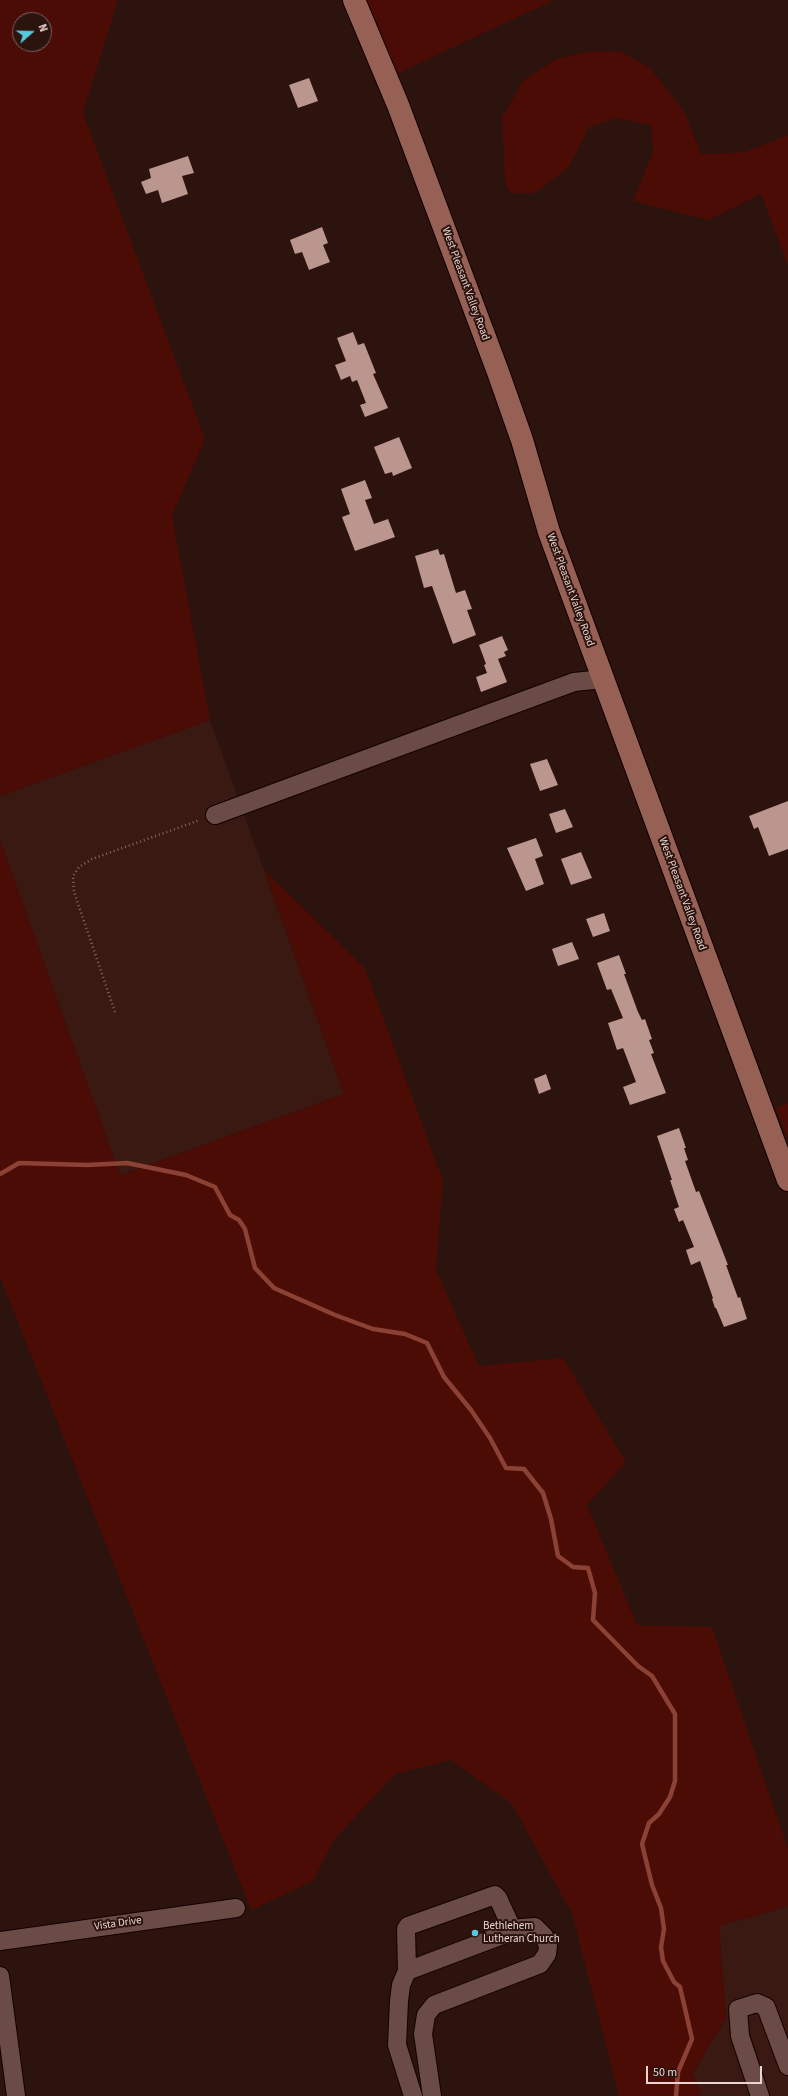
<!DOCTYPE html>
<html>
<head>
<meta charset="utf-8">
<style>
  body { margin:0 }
  #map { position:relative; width:788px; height:2096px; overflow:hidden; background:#2d130e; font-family:"Source Sans 3",sans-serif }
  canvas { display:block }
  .north { position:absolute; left:12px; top:12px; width:40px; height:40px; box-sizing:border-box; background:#2d130e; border:1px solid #78615c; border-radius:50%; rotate:70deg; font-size:11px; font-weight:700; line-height:16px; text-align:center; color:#e9d6d2 }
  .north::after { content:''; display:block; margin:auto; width:14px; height:18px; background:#55cadf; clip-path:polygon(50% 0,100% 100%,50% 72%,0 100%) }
  .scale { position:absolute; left:646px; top:2066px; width:116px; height:18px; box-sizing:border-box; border:2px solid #e9d6d2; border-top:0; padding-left:5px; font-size:12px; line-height:14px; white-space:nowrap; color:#e9d6d2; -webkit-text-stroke:3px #2d130e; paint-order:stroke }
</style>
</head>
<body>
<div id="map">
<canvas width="788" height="2096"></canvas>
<div class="north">N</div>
<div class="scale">50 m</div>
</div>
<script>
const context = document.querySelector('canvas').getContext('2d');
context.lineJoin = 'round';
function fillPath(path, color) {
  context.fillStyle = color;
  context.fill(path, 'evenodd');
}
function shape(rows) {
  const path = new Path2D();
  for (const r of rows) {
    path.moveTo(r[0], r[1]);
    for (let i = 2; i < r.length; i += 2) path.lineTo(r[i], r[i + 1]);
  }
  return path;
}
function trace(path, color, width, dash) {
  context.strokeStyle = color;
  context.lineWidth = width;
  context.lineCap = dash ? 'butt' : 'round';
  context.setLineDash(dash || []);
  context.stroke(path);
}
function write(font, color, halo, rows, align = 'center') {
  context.font = font + ' "Source Sans 3",sans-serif';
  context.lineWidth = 4;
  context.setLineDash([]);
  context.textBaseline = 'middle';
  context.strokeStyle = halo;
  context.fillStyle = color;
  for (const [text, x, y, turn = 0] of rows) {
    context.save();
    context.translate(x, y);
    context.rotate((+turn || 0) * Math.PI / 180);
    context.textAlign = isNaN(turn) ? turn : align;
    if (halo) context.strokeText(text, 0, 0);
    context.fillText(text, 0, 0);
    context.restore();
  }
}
const built = shape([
  [210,720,344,1094,120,1175,0,840,0,796],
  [788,1906,788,2096,701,2096,693,2073,726,2018,719,1926]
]);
const green = shape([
  [0,0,118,0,83,113,205,439,172,516,210,720,0,796],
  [20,20,44,20,44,44,20,44],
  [365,0,554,0,392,76],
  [620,51,650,68,684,111,701,154,745,152,788,135,788,265,761,194,709,220,633,201,653,152,651,125,616,118,589,127,569,167,535,193,511,193,505,183,502,117,524,80,556,59,586,52],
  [0,840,120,1175,344,1094,264,870,365,968,443,1181,436,1270,479,1366,563,1358,626,1462,587,1505,637,1625,712,1627,788,1849,788,1906,719,1926,726,2018,693,2073,701,2096,619,2096,572,1914,512,1804,451,1760,395,1774,334,1840,313,1881,251,1910,0,1277],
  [788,1103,788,1140,776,1108]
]);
const stream = shape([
  [0,1174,19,1163,87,1165,127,1163,186,1175,215,1187,230,1215,239,1220,245,1229,255,1268,274,1288,335,1315,373,1329,405,1334,427,1343,444,1377,471,1410,490,1438,506,1468,524,1469,543,1493,551,1519,558,1556,573,1567,588,1568,595,1593,593,1620,638,1666,652,1676,675,1714,675,1781,670,1797,659,1814,649,1823,642,1844,652,1885,661,1908,664,1929,661,1947,663,1961,674,1982,680,1987,692,2039,678,2072,676,2096]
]);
const building = shape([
  [309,78,318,101,298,108,289,85],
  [188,156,194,173,182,176,188,194,162,203,158,190,146,194,141,182,151,178,149,169],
  [322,227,328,243,323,245,330,262,309,270,302,252,295,254,290,240],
  [353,332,358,345,364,343,376,373,373,374,388,408,365,417,360,405,366,403,357,380,352,382,350,376,341,380,335,365,346,361,337,338],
  [399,437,412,468,393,476,392,472,385,474,374,447],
  [365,480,372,498,365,500,374,524,388,519,395,537,355,551,342,517,350,514,341,489],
  [438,549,440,555,444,554,456,593,465,590,472,609,467,610,476,635,453,644,432,586,424,588,415,556],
  [502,636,508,650,504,652,506,656,498,659,507,682,481,692,476,677,487,673,484,665,486,664,479,645],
  [547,759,558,785,540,791,530,764],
  [788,801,788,849,769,856,758,827,754,829,749,816],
  [565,809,573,827,556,833,549,814],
  [536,838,543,856,535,859,544,884,526,891,507,848],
  [581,852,592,878,571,885,561,859],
  [604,913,610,931,593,937,586,919],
  [572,942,579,959,558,966,552,949],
  [619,955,626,974,624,974,638,1012,642,1020,645,1019,652,1039,649,1040,654,1053,651,1054,666,1093,630,1105,623,1087,636,1082,623,1048,617,1050,608,1023,623,1018,611,989,607,990,597,963],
  [546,1074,551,1089,539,1094,534,1079],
  [679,1128,686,1148,684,1148,688,1160,685,1161,696,1192,699,1191,728,1265,726,1265,738,1298,740,1297,747,1319,724,1327,716,1308,715,1308,712,1299,713,1298,700,1261,691,1265,686,1250,694,1247,683,1220,679,1222,674,1209,679,1207,670,1180,672,1180,657,1136]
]);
const path = shape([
  [115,1012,74,892,73,876,79,867,92,859,200,820]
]);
const minor = shape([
  [215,815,574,682,603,679],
  [0,1941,236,1908],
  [407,1971,521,1928,535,1927,544,1936,548,1946,547,1954,540,1964,434,2005,426,2015,423,2034,432,2096],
  [0,1976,16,2096],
  [413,2096,397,2045,399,2001,401,1985,407,1971,406,1929,408,1926,495,1895,498,1898,513,1931],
  [760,2096,740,2036,738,2009,757,2003,766,2007,788,2066]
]);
const major = shape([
  [354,0,398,105,498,372,522,440,549,532,788,1180]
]);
const markers = [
  [475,1933,4,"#55cadf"]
];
const streetNames = [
  ["West Pleasant Valley Road",465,284,70],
  ["West Pleasant Valley Road",570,590,70],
  ["West Pleasant Valley Road",682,894,70],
  ["Vista Drive",118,1924,-8]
];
const poiNames = [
  ["Bethlehem",483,1927],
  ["Lutheran Church",483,1940]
];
fillPath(built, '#3a1913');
fillPath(green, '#4a0c04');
trace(stream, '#8b4235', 4.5);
fillPath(building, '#ba968e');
trace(minor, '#130100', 20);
trace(major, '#130100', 24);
trace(path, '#816a66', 2.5, [1, 3]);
trace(minor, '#6a4b45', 18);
trace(major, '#966055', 22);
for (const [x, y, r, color] of markers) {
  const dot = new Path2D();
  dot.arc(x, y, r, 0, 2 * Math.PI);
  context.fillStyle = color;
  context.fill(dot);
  trace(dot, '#2d130e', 1.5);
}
write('11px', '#e9d6d2', '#2d130e', streetNames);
write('11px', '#e9d6d2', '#2d130e', poiNames, 'left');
</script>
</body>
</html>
